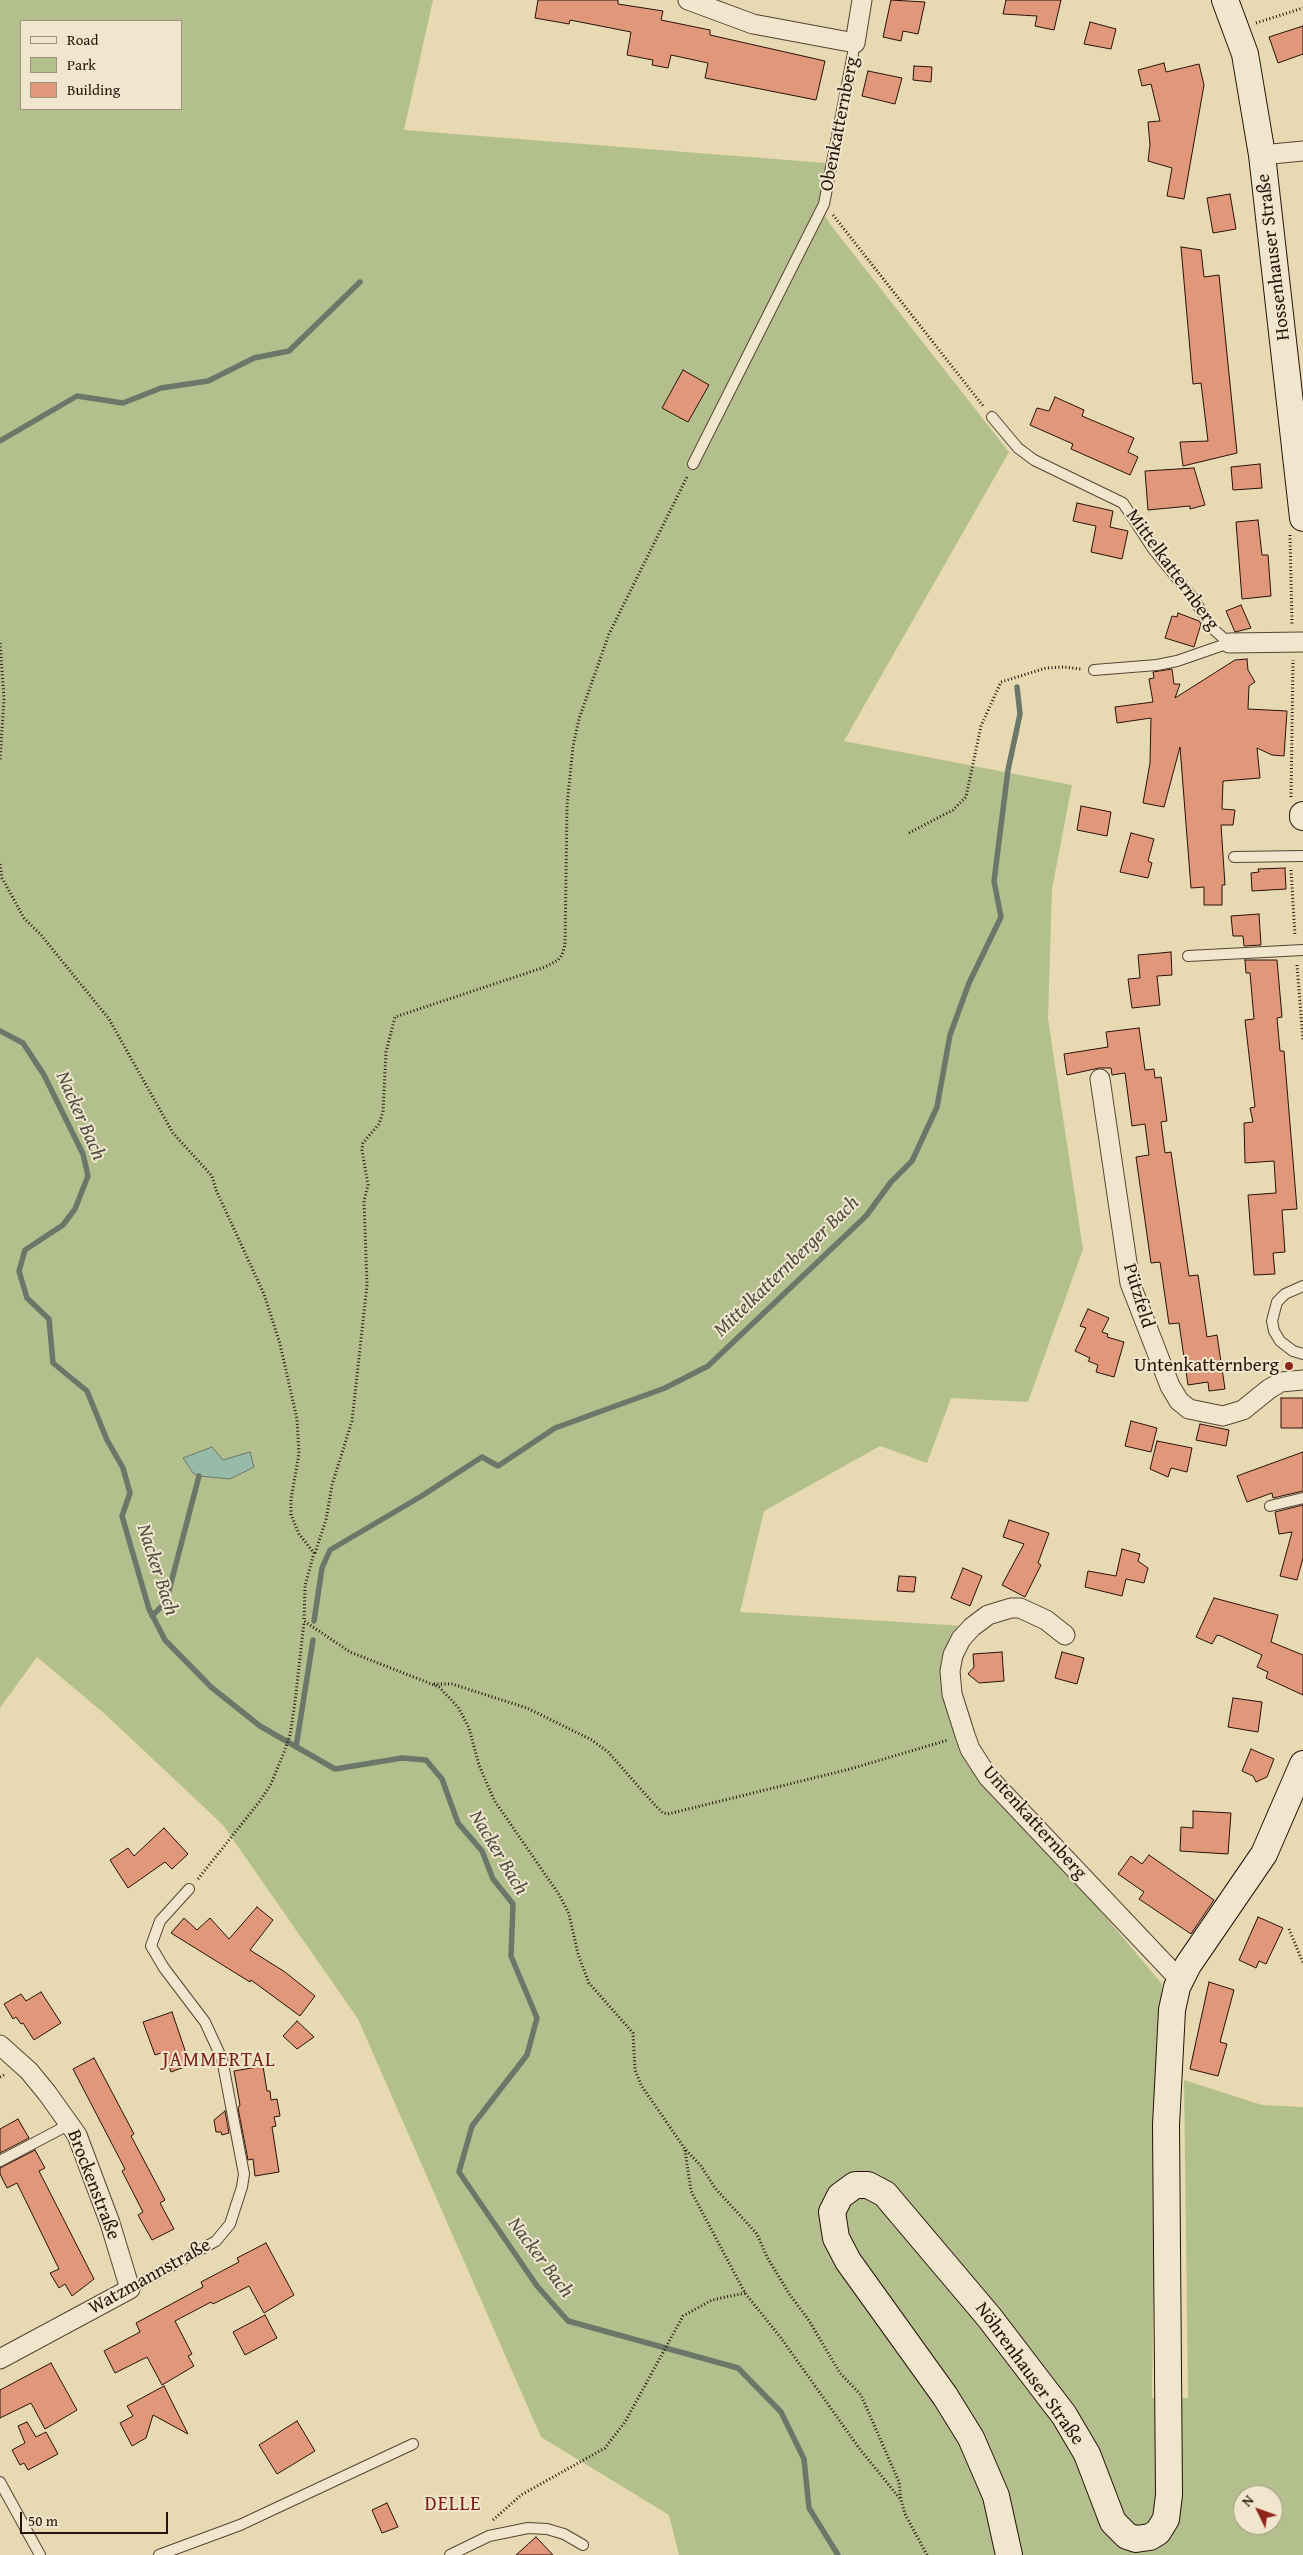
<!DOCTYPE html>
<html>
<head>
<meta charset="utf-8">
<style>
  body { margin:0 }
  #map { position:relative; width:1303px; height:2555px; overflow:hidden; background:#e7d9b2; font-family:"Gentium Book Plus",serif }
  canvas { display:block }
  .legend { position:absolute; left:20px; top:20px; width:162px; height:90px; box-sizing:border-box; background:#efe6cd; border:1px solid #a0917f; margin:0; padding:6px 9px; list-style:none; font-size:15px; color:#29120a }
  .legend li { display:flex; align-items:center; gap:10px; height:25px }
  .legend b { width:25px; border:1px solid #a0917f }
  .north { position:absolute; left:1233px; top:2485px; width:50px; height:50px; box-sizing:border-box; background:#efe6cd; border:1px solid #a0917f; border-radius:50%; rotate:312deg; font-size:14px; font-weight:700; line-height:20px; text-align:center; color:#29120a }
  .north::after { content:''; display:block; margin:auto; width:18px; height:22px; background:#8f2418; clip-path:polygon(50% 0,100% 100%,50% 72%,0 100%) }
  .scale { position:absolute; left:20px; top:2512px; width:148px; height:22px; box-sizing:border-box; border:2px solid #29120a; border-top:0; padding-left:6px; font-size:15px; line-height:18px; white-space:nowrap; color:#29120a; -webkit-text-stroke:4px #efe6cd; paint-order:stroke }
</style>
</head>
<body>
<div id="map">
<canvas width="1303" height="2555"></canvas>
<ul class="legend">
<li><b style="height:6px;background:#efe6cd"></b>Road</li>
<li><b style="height:14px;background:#b3c08e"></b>Park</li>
<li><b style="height:14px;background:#e0977a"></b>Building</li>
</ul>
<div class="north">N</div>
<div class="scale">50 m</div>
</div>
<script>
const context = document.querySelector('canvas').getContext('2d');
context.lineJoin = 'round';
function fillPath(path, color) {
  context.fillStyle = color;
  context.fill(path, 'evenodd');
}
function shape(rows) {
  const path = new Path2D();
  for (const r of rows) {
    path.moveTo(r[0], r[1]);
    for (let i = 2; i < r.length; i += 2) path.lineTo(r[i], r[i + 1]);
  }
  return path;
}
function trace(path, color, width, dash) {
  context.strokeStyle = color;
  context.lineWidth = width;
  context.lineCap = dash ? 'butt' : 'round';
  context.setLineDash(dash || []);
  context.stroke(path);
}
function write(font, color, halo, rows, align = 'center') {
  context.font = font + ' "Gentium Book Plus",serif';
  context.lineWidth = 4;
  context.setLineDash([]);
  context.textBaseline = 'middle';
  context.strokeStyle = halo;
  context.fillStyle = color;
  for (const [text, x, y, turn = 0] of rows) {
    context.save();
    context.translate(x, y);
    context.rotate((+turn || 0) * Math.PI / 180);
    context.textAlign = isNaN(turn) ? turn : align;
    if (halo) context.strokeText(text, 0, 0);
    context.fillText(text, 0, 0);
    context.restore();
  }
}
const green = shape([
  [0,0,433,0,404,130,826,163,818,206,833,228,1009,452,844,741,1072,785,1052,889,1048,1019,1083,1249,1028,1402,951,1398,927,1463,880,1446,764,1511,740,1612,964,1626,945,1663,981,1779,1094,1903,1162,1984,1156,2084,1152,2398,1188,2398,1184,2080,1262,2105,1303,2107,1303,2555,679,2555,669,2515,541,2437,358,2019,223,1825,106,1715,37,1657,0,1708],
  [21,21,181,21,181,109,21,109],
  [1243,2495,1273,2495,1273,2525,1243,2525]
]);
const water = shape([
  [212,1447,223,1460,250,1452,254,1467,230,1479,199,1476,193,1473,183,1458,212,1447]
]);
const stream = shape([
  [0,441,77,396,123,403,161,388,208,381,254,358,289,351,360,282],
  [0,1031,23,1043,44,1075,83,1154,88,1176,75,1209,63,1225,25,1250,19,1271,27,1298,49,1319,53,1363,87,1391,107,1440,123,1468,130,1493,122,1516,149,1609,165,1640,211,1687,260,1726,335,1769,402,1758,426,1760,442,1779,458,1823,482,1851,493,1879,513,1904,511,1956,537,2018,527,2055,472,2126,459,2172,537,2286,568,2321,738,2368,781,2412,804,2459,809,2508,838,2555],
  [152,1616,166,1602,199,1476],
  [314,1621,322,1568,330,1550,420,1497,482,1457,498,1466,555,1428,665,1388,708,1366,866,1216,891,1182,912,1161,937,1107,950,1035,969,983,1001,917,994,881,1008,770,1020,714,1017,687],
  [296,1747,313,1640]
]);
const building = shape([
  [538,0,618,0,618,4,663,11,661,20,710,30,710,35,825,61,816,100,705,78,708,63,671,55,668,68,652,65,653,60,627,55,631,32,570,20,569,24,535,18,538,0],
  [891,0,925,2,918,34,903,31,901,41,883,37,891,0],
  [1006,0,1061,0,1054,30,1035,26,1037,16,1003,14,1006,0],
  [1090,22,1116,29,1111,49,1084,44,1090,22],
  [1303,26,1303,54,1278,63,1269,37,1303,26],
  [1164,63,1166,72,1199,64,1204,85,1184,199,1167,196,1172,168,1148,161,1150,145,1148,122,1160,121,1151,84,1142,86,1138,70,1164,63],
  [914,66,932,67,931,82,913,80,914,66],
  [868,71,902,78,895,104,862,96,868,71],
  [1230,194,1236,229,1213,233,1207,198,1230,194],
  [1181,247,1201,250,1204,277,1219,275,1237,453,1183,466,1180,442,1208,441,1201,383,1193,384,1181,247],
  [683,370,709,385,688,422,662,408,683,370],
  [1055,397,1084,410,1082,416,1134,438,1128,452,1138,457,1130,475,1071,449,1073,444,1030,425,1037,408,1049,411,1055,397],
  [1260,464,1262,488,1233,490,1231,467,1260,464],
  [1194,468,1205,505,1190,509,1190,506,1148,510,1145,471,1194,468],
  [1077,503,1113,511,1110,527,1128,531,1122,559,1091,552,1096,526,1073,521,1077,503],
  [1258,520,1262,555,1268,555,1271,596,1242,599,1236,522,1258,520],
  [1241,605,1251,628,1235,632,1226,611,1241,605],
  [1178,613,1199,621,1201,624,1194,647,1165,638,1172,616,1177,617,1178,613],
  [1247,659,1248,670,1255,682,1249,686,1248,709,1287,711,1284,756,1272,755,1257,748,1260,778,1223,781,1222,809,1235,810,1233,825,1221,825,1225,885,1222,885,1222,905,1204,905,1204,887,1191,888,1180,747,1164,807,1143,803,1150,763,1151,718,1117,723,1115,707,1153,702,1149,679,1154,678,1153,672,1172,669,1174,684,1180,684,1175,698,1235,660,1247,659],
  [1081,806,1111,812,1107,836,1077,830,1081,806],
  [1131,833,1154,839,1148,861,1152,863,1148,878,1120,872,1131,833],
  [1285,868,1286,889,1252,891,1251,873,1259,872,1258,869,1285,868],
  [1259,914,1261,945,1244,946,1243,936,1233,936,1231,916,1259,914],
  [1171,952,1172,975,1157,976,1160,1005,1132,1008,1128,979,1140,978,1138,955,1171,952],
  [1245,960,1277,960,1282,1017,1277,1018,1280,1051,1284,1051,1297,1209,1282,1210,1285,1252,1273,1253,1275,1274,1254,1275,1248,1195,1276,1193,1274,1161,1245,1163,1244,1123,1253,1122,1250,1108,1255,1107,1245,1020,1254,1019,1250,973,1246,973,1245,960],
  [1139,1028,1145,1070,1154,1069,1155,1078,1161,1077,1167,1121,1161,1122,1165,1153,1171,1152,1189,1276,1198,1275,1207,1337,1217,1335,1225,1389,1209,1391,1208,1382,1188,1385,1179,1323,1169,1324,1160,1262,1151,1263,1136,1157,1149,1155,1145,1124,1132,1126,1125,1073,1112,1075,1111,1068,1099,1068,1067,1075,1064,1054,1108,1047,1106,1032,1139,1028],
  [1088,1309,1109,1318,1102,1332,1108,1334,1107,1337,1124,1342,1114,1377,1096,1372,1098,1365,1088,1361,1090,1358,1075,1351,1086,1328,1080,1326,1088,1309],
  [1281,1398,1303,1398,1303,1428,1281,1428,1281,1398],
  [1131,1421,1157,1428,1151,1452,1125,1446,1131,1421],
  [1200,1424,1229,1430,1226,1446,1196,1440,1200,1424],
  [1157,1441,1192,1448,1187,1472,1171,1468,1168,1477,1150,1469,1157,1441],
  [1303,1452,1303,1491,1273,1498,1272,1493,1247,1502,1237,1476,1303,1452],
  [1303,1505,1303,1558,1297,1580,1280,1576,1292,1532,1279,1534,1275,1512,1303,1505],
  [1009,1520,1049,1533,1038,1563,1041,1565,1025,1597,1002,1585,1024,1544,1003,1537,1009,1520],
  [1122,1549,1140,1554,1138,1561,1148,1568,1144,1583,1126,1579,1122,1596,1085,1587,1088,1571,1116,1576,1122,1549],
  [963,1568,982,1576,970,1606,951,1598,963,1568],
  [899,1576,916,1577,914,1592,897,1591,899,1576],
  [1214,1598,1278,1615,1271,1642,1303,1655,1303,1695,1266,1678,1268,1672,1257,1667,1262,1655,1221,1636,1217,1635,1212,1644,1196,1637,1214,1598],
  [1002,1652,1004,1681,979,1683,968,1674,974,1667,973,1654,1002,1652],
  [1062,1652,1084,1658,1077,1684,1055,1678,1062,1652],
  [1233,1698,1262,1702,1258,1732,1228,1727,1233,1698],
  [1251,1749,1274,1759,1267,1777,1256,1782,1253,1776,1242,1771,1251,1749],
  [1193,1811,1231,1813,1228,1854,1180,1851,1181,1827,1193,1828,1193,1811],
  [164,1828,188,1854,172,1869,165,1862,128,1888,110,1860,128,1848,134,1856,164,1828],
  [1149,1855,1214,1900,1191,1934,1139,1899,1144,1892,1118,1874,1131,1856,1142,1864,1149,1855],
  [257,1907,273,1920,250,1950,285,1972,315,1996,300,2016,251,1980,250,1982,171,1933,184,1918,197,1930,210,1918,229,1939,257,1907],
  [1258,1917,1283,1928,1266,1964,1259,1961,1256,1968,1239,1960,1258,1917],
  [1209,1982,1234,1990,1220,2042,1227,2044,1218,2076,1190,2069,1209,1982],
  [41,1992,61,2023,34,2040,23,2023,21,2024,16,2017,13,2019,4,2004,21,1994,26,2001,41,1992],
  [172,2012,190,2065,171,2072,164,2052,155,2055,143,2022,172,2012],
  [297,2021,314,2037,297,2049,283,2036,297,2021],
  [94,2058,134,2134,131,2136,165,2200,160,2203,174,2229,152,2240,138,2215,143,2212,122,2171,125,2169,73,2069,94,2058],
  [263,2066,267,2091,270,2091,271,2100,277,2099,280,2116,274,2117,276,2126,272,2127,279,2172,255,2176,253,2159,248,2160,238,2108,240,2105,234,2071,263,2066],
  [225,2111,229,2133,222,2135,221,2132,216,2132,214,2120,225,2111],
  [18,2119,29,2138,0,2153,0,2129,18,2119],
  [35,2150,45,2168,39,2171,94,2279,72,2296,65,2284,59,2288,50,2273,59,2269,17,2183,7,2188,0,2174,0,2168,35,2150],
  [266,2243,294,2295,264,2313,249,2286,213,2304,211,2302,175,2321,192,2354,188,2356,194,2366,162,2385,147,2357,115,2373,104,2351,140,2332,136,2323,203,2287,201,2282,239,2262,237,2258,266,2243],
  [265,2315,277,2338,245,2355,233,2332,265,2315],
  [51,2363,77,2410,45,2429,31,2403,0,2418,0,2390,51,2363],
  [164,2386,188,2434,153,2415,146,2438,132,2446,120,2423,133,2416,127,2406,164,2386],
  [297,2421,315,2451,277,2474,259,2445,297,2421],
  [27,2422,36,2437,46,2432,58,2454,28,2470,24,2463,20,2465,12,2450,25,2443,18,2426,27,2422],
  [387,2503,398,2527,382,2533,372,2510,387,2503],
  [536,2537,553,2555,516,2555,536,2537]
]);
const path = shape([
  [1256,23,1303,8],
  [833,215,984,407],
  [1290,535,1292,624],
  [0,643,4,698,0,761],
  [1291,797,1293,660],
  [909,833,953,810,966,797,981,726,1001,682,1046,668,1064,667,1081,669],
  [0,864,2,878,24,918,41,935,109,1019,173,1133,212,1176,216,1190,264,1294,280,1344,297,1419,299,1454,291,1499,291,1515,299,1534,314,1553,305,1586,304,1621,350,1652,439,1687,458,1707,469,1728,479,1765,494,1800,560,1896,569,1914,578,1954,589,1983,633,2033,635,2070,641,2085,685,2149,701,2166,715,2188,757,2234,767,2257,790,2295,808,2319,840,2373,861,2395,899,2482,901,2500,905,2514,927,2555],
  [1291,870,1295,936],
  [1297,965,1303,1040],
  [315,1553,326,1520,332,1485,352,1421,367,1285,364,1201,368,1185,362,1150,363,1143,379,1124,383,1112,386,1052,395,1017,545,967,558,960,562,955,565,945,567,806,573,746,579,719,609,634,688,475],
  [434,1684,452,1684,527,1708,592,1740,608,1752,654,1804,663,1813,668,1814,850,1769,948,1740],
  [198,1879,260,1801,271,1784,284,1752,290,1735,295,1702,304,1622],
  [1289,1929,1303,1963],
  [0,2077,6,2074],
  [685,2150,691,2191,745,2293,781,2338,859,2448,901,2500],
  [493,2520,521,2495,605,2448,625,2422,683,2316,712,2300,745,2293]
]);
const lane = shape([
  [992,417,1018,448,1034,460,1123,503,1153,549,1193,598,1212,628,1229,643],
  [693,464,824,204,855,43],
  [1094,670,1157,665,1177,661,1229,643],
  [1234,857,1303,856],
  [1188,956,1303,950],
  [1303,1286,1285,1294,1277,1302,1272,1321,1274,1331,1280,1341,1293,1351,1303,1354],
  [1270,1506,1303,1498],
  [0,2161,70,2124],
  [130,2289,216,2241,230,2224,242,2187,244,2174,222,2059,205,2022,164,1968,151,1946,160,1921,189,1889],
  [0,2482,40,2555],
  [159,2555,240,2525,413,2444],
  [450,2555,489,2536,528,2528,547,2529,564,2534,583,2545]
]);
const street = shape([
  [688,0,753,24,855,43,862,0],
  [1262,155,1303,151],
  [1229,643,1303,642],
  [1100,1079,1130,1283,1170,1386,1179,1401,1189,1409,1223,1416,1243,1410,1269,1389,1281,1382,1303,1380],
  [1065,1635,1046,1620,1020,1608,1011,1608,988,1615,972,1627,961,1639,953,1655,950,1671,952,1694,965,1735,970,1749,988,1777,1180,1980],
  [0,2045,29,2071,47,2093,77,2135,110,2223,130,2289,0,2359]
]);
const secondary = shape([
  [1225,0,1245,54,1262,155,1303,518],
  [1303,815,1303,817],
  [1009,2555,996,2496,971,2438,945,2396,848,2261,836,2238,832,2212,840,2196,855,2185,868,2185,885,2194,989,2317,1064,2415,1087,2454,1113,2522,1127,2536,1136,2539,1150,2537,1158,2532,1166,2519,1169,2495,1166,2125,1172,2010,1177,1987,1188,1965,1264,1854,1303,1764]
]);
const markers = [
  [1289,1366,5,"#8f2418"]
];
const streetNames = [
  ["Obenkatternberg",840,124,-79],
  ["Hossenhauser Straße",1274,257,-97],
  ["Mittelkatternberg",1172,570,54],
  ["Pützfeld",1138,1296,73],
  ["Untenkatternberg",1034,1823,48],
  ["Brockenstraße",93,2185,69],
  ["Watzmannstraße",150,2277,-29],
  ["Nöhrenhauser Straße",1029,2374,54]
];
const poiNames = [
  ["Untenkatternberg",1279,1366]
];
const waterNames = [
  ["Nacker Bach",80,1116,66],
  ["Mittelkatternberger Bach",787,1267,-44],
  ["Nacker Bach",157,1570,72],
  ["Nacker Bach",498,1853,59],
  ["Nacker Bach",540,2258,53]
];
const neighbourhoodNames = [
  ["JAMMERTAL",219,2061],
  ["DELLE",453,2505]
];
fillPath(green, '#b3c08e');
fillPath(water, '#97baa9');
trace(water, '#6b7769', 1);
trace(stream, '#6b7769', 5.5);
fillPath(building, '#e0977a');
trace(building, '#29120a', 1);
trace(lane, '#584434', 12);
trace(street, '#584434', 21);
trace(secondary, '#29120a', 28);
trace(path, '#29120a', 3, [1, 2.5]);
trace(lane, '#efe6cd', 10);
trace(street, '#efe6cd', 19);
trace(secondary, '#efe6cd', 26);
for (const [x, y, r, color] of markers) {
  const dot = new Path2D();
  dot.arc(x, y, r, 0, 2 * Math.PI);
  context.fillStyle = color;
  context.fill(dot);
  trace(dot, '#efe6cd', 2);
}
write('19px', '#29120a', '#efe6cd', streetNames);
write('19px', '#29120a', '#efe6cd', poiNames, 'right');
write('italic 20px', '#504d42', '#efe6cd', waterNames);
context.letterSpacing = '1px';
write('20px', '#7a1f14', '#efe6cd', neighbourhoodNames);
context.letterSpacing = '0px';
</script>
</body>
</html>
